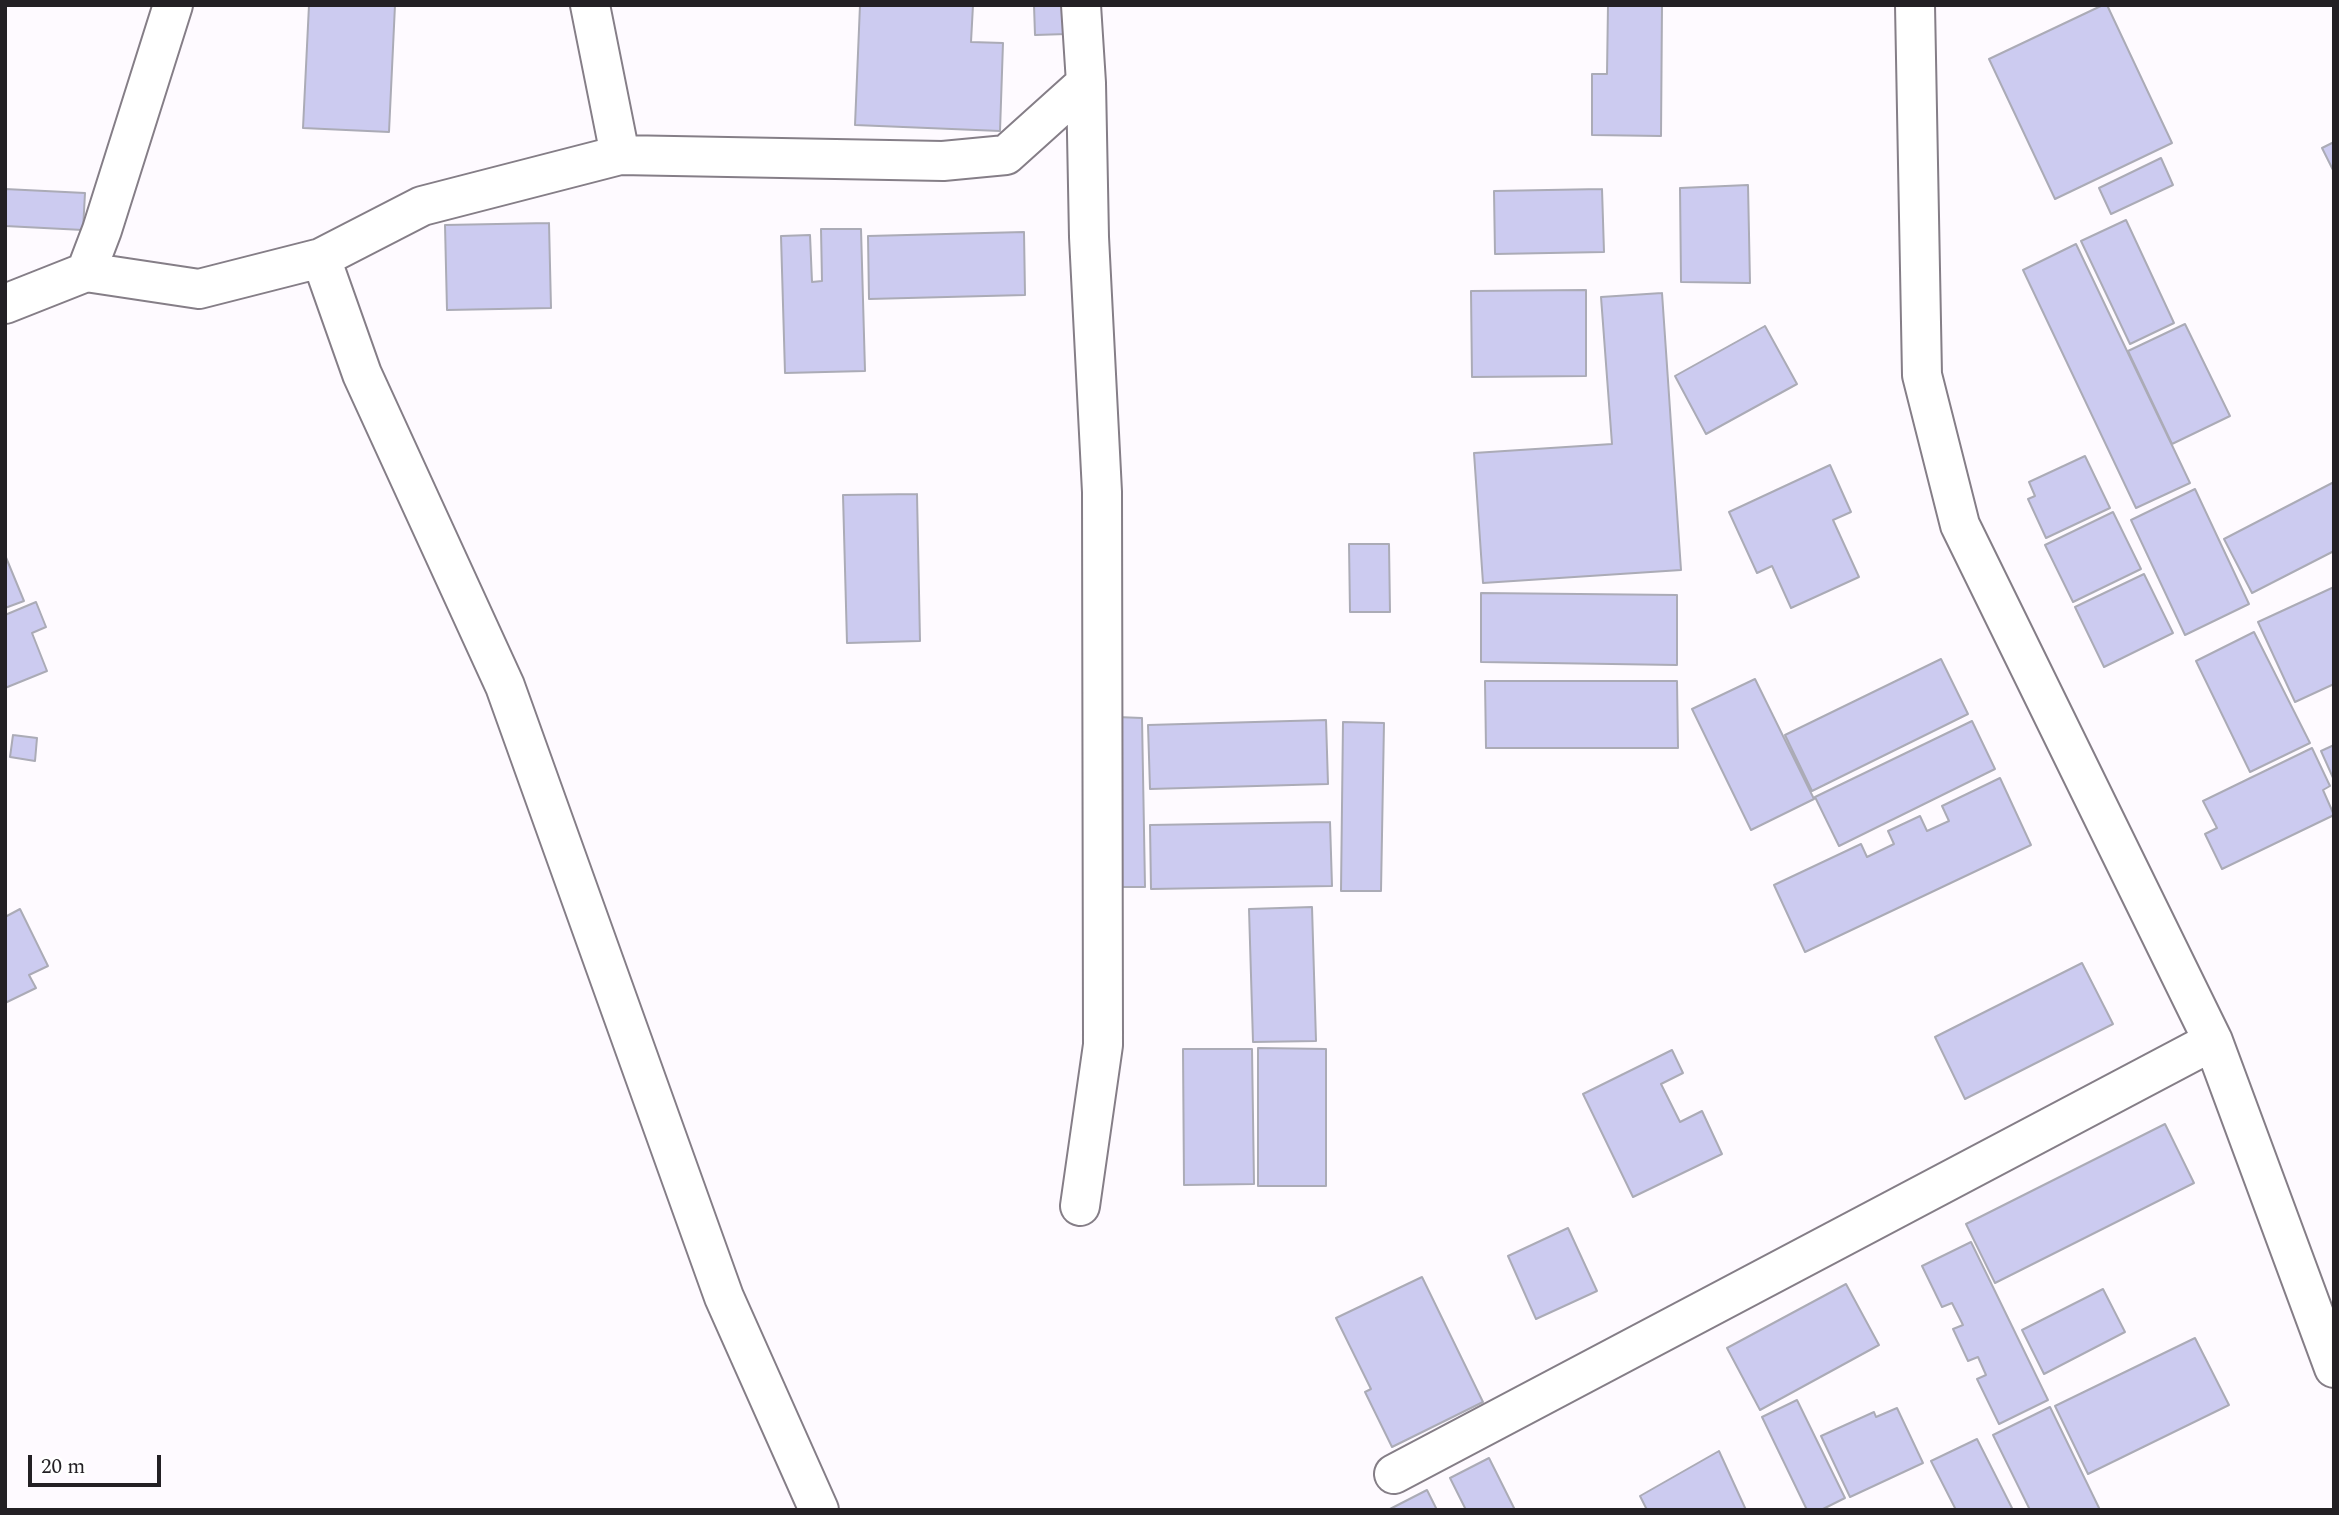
<!DOCTYPE html>
<html>
<head>
<meta charset="utf-8">
<style>
  body { margin:0 }
  #map { position:relative; width:2339px; height:1515px; overflow:hidden; background:#fefaff; font-family:Spectral,serif }
  canvas { display:block }
  .frame { position:absolute; inset:0; border:7px solid #232024; pointer-events:none }
  .scale { position:absolute; left:28px; top:1455px; width:133px; height:32px; box-sizing:border-box; border:4px solid #232024; border-top:0; padding-left:9px; font-size:21px; line-height:24px; white-space:nowrap; color:#232024; -webkit-text-stroke:5px #fff; paint-order:stroke }
</style>
</head>
<body>
<div id="map">
<canvas width="2339" height="1515"></canvas>
<div class="frame"></div>
<div class="scale">20 m</div>
</div>
<script>
const context = document.querySelector('canvas').getContext('2d');
context.lineJoin = 'round';
function fillPath(path, color) {
  context.fillStyle = color;
  context.fill(path, 'evenodd');
}
function shape(rows) {
  const path = new Path2D();
  for (const r of rows) {
    path.moveTo(r[0], r[1]);
    for (let i = 2; i < r.length; i += 2) path.lineTo(r[i], r[i + 1]);
  }
  return path;
}
function trace(path, color, width, dash) {
  context.strokeStyle = color;
  context.lineWidth = width;
  context.lineCap = dash ? 'butt' : 'round';
  context.setLineDash(dash || []);
  context.stroke(path);
}
const building = shape([
  [309,5,395,5,389,132,303,128,309,5],
  [860,5,973,5,971,42,1003,43,1000,131,855,125,860,5],
  [1034,5,1067,5,1067,34,1035,35,1034,5],
  [1608,5,1662,5,1661,136,1592,135,1592,74,1607,74,1608,5],
  [2103,5,2107,5,2172,143,2055,199,1989,59,2103,5],
  [2334,142,2334,172,2322,148,2334,142],
  [2161,158,2173,185,2111,214,2099,188,2161,158],
  [1748,185,1750,283,1681,282,1680,188,1748,185],
  [5,189,85,193,83,230,5,226,5,189],
  [1602,189,1604,252,1495,254,1494,191,1602,189],
  [2126,220,2174,323,2130,344,2081,241,2126,220],
  [549,223,551,308,447,310,445,225,549,223],
  [821,229,861,229,865,371,785,373,781,236,810,235,812,282,822,281,821,229],
  [1024,232,1025,295,869,299,868,236,1024,232],
  [2076,244,2190,483,2136,508,2023,270,2076,244],
  [1586,290,1586,376,1472,377,1471,291,1586,290],
  [1662,293,1681,570,1483,583,1474,453,1612,444,1601,297,1662,293],
  [2185,324,2230,416,2172,444,2128,351,2185,324],
  [1765,326,1797,384,1706,434,1675,376,1765,326],
  [2085,456,2110,508,2046,538,2028,499,2035,496,2029,482,2085,456],
  [1830,465,1851,512,1833,520,1859,577,1791,608,1772,566,1757,573,1729,512,1830,465],
  [2334,482,2334,551,2252,593,2224,539,2334,482],
  [2195,489,2249,604,2185,635,2131,520,2195,489],
  [917,494,920,641,847,643,843,495,917,494],
  [2113,512,2141,569,2073,602,2045,545,2113,512],
  [1349,544,1389,544,1390,612,1350,612,1349,544],
  [5,555,24,601,5,608,5,555],
  [2144,574,2173,633,2104,667,2075,607,2144,574],
  [2334,587,2334,684,2295,702,2258,622,2334,587],
  [1481,593,1677,595,1677,665,1481,662,1481,593],
  [36,602,46,627,32,633,47,671,5,688,5,615,36,602],
  [2254,632,2310,743,2250,772,2196,661,2254,632],
  [1941,659,1968,714,1812,791,1785,735,1941,659],
  [1755,679,1814,799,1751,830,1692,709,1755,679],
  [1485,681,1677,681,1678,748,1486,748,1485,681],
  [1117,717,1142,718,1145,887,1119,887,1117,717],
  [1326,720,1328,784,1150,789,1148,725,1326,720],
  [1972,721,1995,769,1839,846,1815,797,1972,721],
  [1343,722,1384,723,1381,891,1341,891,1343,722],
  [13,735,37,738,35,761,10,757,13,735],
  [2334,745,2334,780,2321,751,2334,745],
  [2312,748,2330,786,2323,790,2334,815,2222,869,2205,834,2217,828,2203,801,2312,748],
  [2000,778,2031,845,1805,952,1774,885,1861,844,1867,857,1894,844,1888,831,1920,816,1927,831,1949,821,1942,806,2000,778],
  [1330,822,1332,886,1151,889,1150,825,1330,822],
  [1312,907,1316,1041,1253,1042,1249,909,1312,907],
  [20,909,48,966,29,975,36,988,5,1003,5,917,20,909],
  [2082,963,2113,1024,1965,1099,1935,1037,2082,963],
  [1258,1048,1326,1049,1326,1186,1258,1186,1258,1048],
  [1183,1049,1252,1049,1254,1184,1184,1185,1183,1049],
  [1672,1050,1683,1073,1661,1084,1680,1122,1702,1111,1722,1154,1633,1197,1583,1094,1672,1050],
  [2165,1124,2194,1183,1995,1283,1966,1224,2165,1124],
  [1568,1228,1597,1291,1536,1319,1508,1256,1568,1228],
  [1971,1242,2048,1400,1999,1424,1977,1379,1986,1375,1978,1357,1968,1361,1953,1329,1963,1325,1952,1303,1942,1307,1922,1266,1971,1242],
  [1422,1277,1483,1402,1392,1447,1365,1392,1371,1389,1336,1318,1422,1277],
  [1846,1284,1879,1345,1760,1410,1727,1348,1846,1284],
  [2103,1289,2125,1332,2044,1374,2022,1330,2103,1289],
  [2195,1338,2229,1405,2088,1474,2055,1406,2195,1338],
  [1797,1400,1845,1498,1821,1510,1807,1510,1762,1417,1797,1400],
  [2050,1407,2100,1510,2030,1510,1993,1435,2050,1407],
  [1897,1408,1923,1463,1850,1497,1821,1436,1874,1412,1876,1417,1897,1408],
  [1977,1439,2013,1510,1956,1510,1931,1461,1977,1439],
  [1719,1451,1746,1510,1647,1510,1640,1496,1719,1451],
  [1489,1458,1515,1510,1466,1510,1450,1478,1489,1458],
  [1427,1490,1437,1510,1388,1510,1427,1490]
]);
const minor = shape([
  [590,5,620,155],
  [1915,5,1922,375,1960,525,2213,1041,2334,1368],
  [321,258,362,374,505,686,724,1297,819,1510],
  [86,272,102,230,173,5],
  [5,304,86,272,199,289,321,258,422,206,620,155,943,161,1006,155,1086,83],
  [1080,1206,1103,1045,1102,492,1089,237,1086,83,1081,5],
  [1394,1474,2213,1041]
]);
fillPath(building, '#cccbf0');
trace(building, '#ababb6', 2);
trace(minor, '#857e87', 42);
trace(minor, '#fff', 38);
</script>
</body>
</html>
